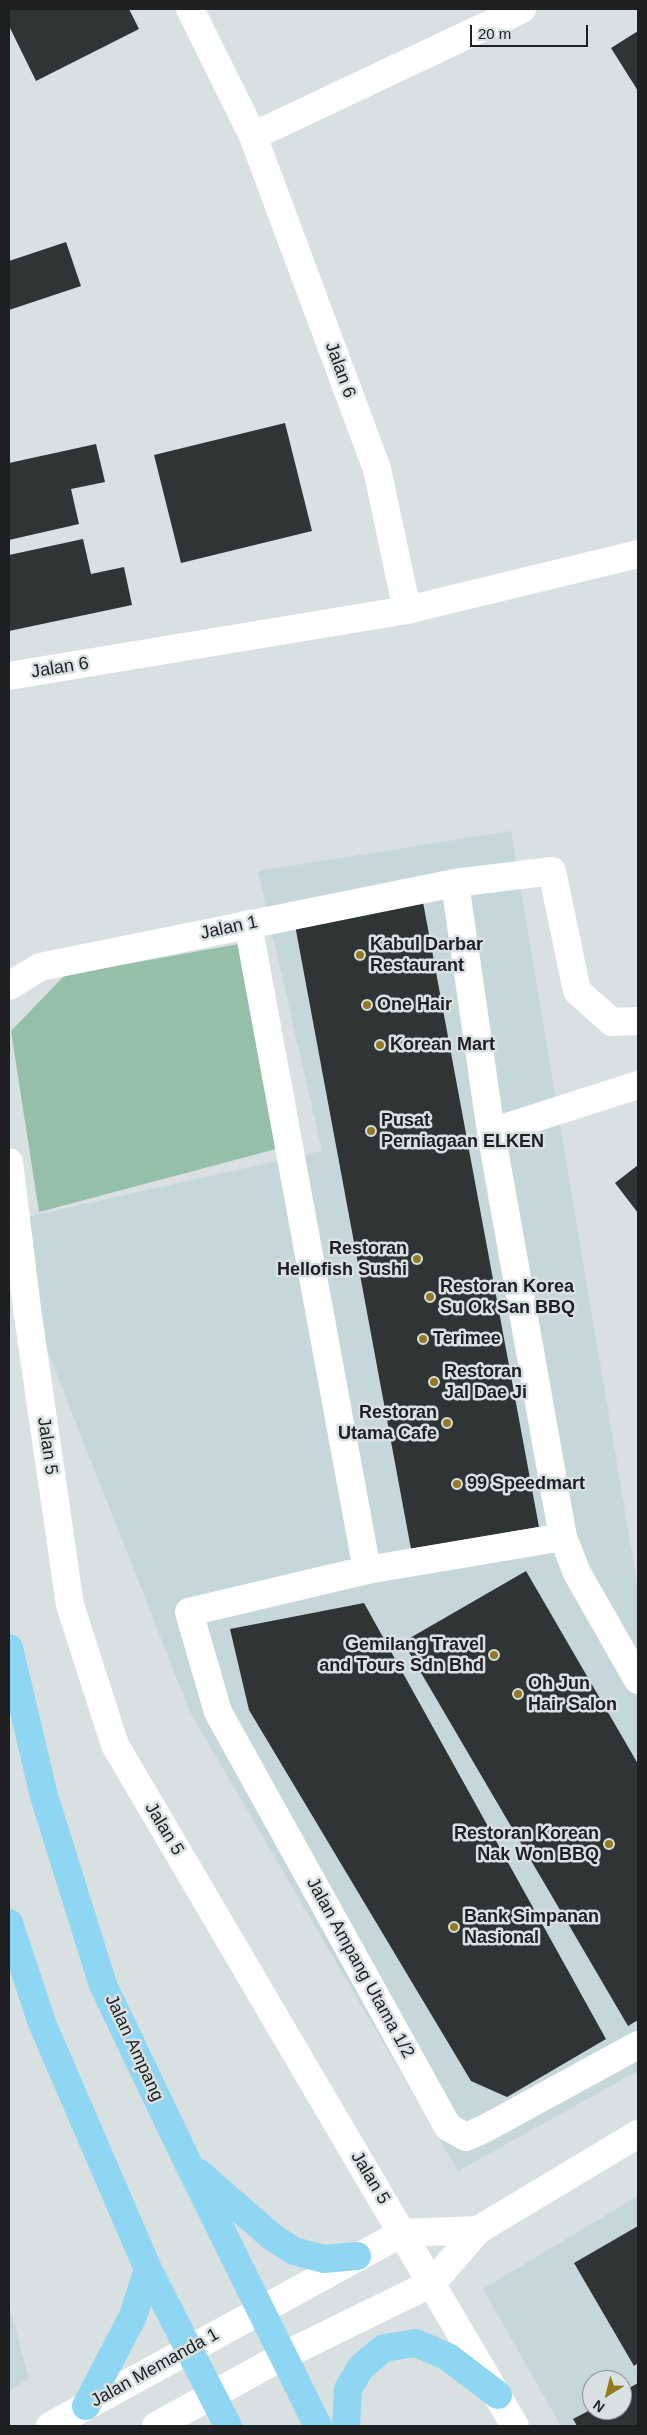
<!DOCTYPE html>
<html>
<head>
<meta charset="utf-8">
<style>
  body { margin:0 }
  #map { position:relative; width:647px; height:2435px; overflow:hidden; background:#d9e0e1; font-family:Helvetica,sans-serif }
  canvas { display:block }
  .frame { position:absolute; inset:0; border:10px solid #1d1f20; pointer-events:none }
  .north { position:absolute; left:582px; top:2370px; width:50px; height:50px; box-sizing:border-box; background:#d9e0e1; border:1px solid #8e9394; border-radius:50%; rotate:216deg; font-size:14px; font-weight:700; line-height:20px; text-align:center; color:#1d1f20 }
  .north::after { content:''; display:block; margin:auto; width:18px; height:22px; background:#927a20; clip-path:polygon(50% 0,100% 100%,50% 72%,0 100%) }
  .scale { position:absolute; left:470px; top:25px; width:118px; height:22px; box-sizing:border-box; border:2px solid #1d1f20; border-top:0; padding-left:6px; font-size:15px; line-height:18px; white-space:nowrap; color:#1d1f20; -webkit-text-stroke:4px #d9e0e1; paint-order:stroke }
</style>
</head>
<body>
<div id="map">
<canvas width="647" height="2435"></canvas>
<div class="frame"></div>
<div class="north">N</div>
<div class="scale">20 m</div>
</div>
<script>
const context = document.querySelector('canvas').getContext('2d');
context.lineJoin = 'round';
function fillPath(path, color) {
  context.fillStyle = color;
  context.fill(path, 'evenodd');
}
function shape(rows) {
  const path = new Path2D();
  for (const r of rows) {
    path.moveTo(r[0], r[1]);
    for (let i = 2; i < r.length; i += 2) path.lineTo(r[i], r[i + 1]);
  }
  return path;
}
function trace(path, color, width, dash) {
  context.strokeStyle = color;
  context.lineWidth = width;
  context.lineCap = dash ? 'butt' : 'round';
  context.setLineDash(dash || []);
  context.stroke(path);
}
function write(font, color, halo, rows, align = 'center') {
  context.font = font + ' Helvetica,sans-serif';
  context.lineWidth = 5;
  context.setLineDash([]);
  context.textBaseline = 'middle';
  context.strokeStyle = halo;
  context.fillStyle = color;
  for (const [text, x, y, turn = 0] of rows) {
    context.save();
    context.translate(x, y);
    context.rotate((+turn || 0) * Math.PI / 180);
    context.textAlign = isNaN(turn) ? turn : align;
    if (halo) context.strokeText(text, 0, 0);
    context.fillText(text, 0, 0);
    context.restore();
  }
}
const built = shape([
  [511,831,638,1589,638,2071,458,2171,190,1712,9,1253,9,1221,322,1151,258,871],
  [638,2196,638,2426,561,2426,483,2289],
  [592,2380,622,2380,622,2410,592,2410],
  [9,2306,29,2379,9,2391]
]);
const green = shape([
  [239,944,276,1149,39,1212,11,1031,65,975]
]);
const building = shape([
  [9,9,129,9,139,29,36,81,9,26],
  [638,31,638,91,611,48],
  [66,242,81,286,9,310,9,261],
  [285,423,312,531,181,563,154,455],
  [96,444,105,482,71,489,79,524,9,540,9,463],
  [83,539,91,574,124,567,132,605,9,631,9,555],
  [423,902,539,1527,411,1549,295,925],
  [638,1165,638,1213,615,1183],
  [526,1571,638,1764,638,2020,628,2026,403,1642],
  [364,1603,606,2039,507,2097,471,2081,249,1710,230,1629],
  [638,2226,638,2363,634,2366,574,2263],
  [638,2383,638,2426,577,2426,573,2419,592,2409,622,2410,622,2392]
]);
const minor = shape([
  [190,9,253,136,377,469,407,610],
  [253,136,522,9],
  [9,676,407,610,638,554],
  [455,883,491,1132,563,1537,577,1573,638,1680],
  [248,924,367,1570],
  [9,986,40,967,455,883,552,871,577,991,612,1022,638,1021],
  [491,1132,638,1085],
  [9,1162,27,1309,70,1605,115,1745,515,2426],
  [563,1537,367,1570,189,1612,218,1712,448,2127,466,2137,484,2129,638,2045],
  [50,2426,402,2233,478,2230],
  [156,2426,283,2356,432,2283,478,2230,638,2134]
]);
const major = shape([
  [9,1648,44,1796,103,1985,188,2163,318,2426],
  [9,1923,42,2023,148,2269,228,2426],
  [199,2173,271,2236,294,2251,324,2259,357,2256],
  [86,2406,133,2316,148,2269],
  [346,2426,348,2389,361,2367,384,2348,416,2343,448,2357,498,2395]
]);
const markers = [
  [360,955,5,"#927a20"],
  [367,1005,5,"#927a20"],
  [380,1045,5,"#927a20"],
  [371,1131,5,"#927a20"],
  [417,1259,5,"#927a20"],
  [430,1297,5,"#927a20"],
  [423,1339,5,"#927a20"],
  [434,1382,5,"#927a20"],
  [447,1423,5,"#927a20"],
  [457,1484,5,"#927a20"],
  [494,1655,5,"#927a20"],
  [518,1694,5,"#927a20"],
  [609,1844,5,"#927a20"],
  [454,1927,5,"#927a20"]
];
const streetNames = [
  ["Jalan 6",340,370,70],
  ["Jalan 6",60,668,-9],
  ["Jalan 1",229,928,-12],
  ["Jalan 5",47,1446,82],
  ["Jalan 5",164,1829,59],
  ["Jalan Ampang Utama 1/2",360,1968,61],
  ["Jalan Ampang",134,2048,65],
  ["Jalan 5",370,2178,59],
  ["Jalan Memanda 1",155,2368,-29]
];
const poiNames = [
  ["Kabul Darbar",370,945],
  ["Restaurant",370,966],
  ["One Hair",377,1005],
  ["Korean Mart",390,1045],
  ["Pusat",381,1121],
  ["Perniagaan ELKEN",381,1142],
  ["Restoran",407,1249,"right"],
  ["Hellofish Sushi",407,1270,"right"],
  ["Restoran Korea",440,1287],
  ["Su Ok San BBQ",440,1308],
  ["Terimee",433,1339],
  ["Restoran",444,1372],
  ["Jal Dae Ji",444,1393],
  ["Restoran",437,1413,"right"],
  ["Utama Cafe",437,1434,"right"],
  ["99 Speedmart",467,1484],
  ["Gemilang Travel",484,1645,"right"],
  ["and Tours Sdn Bhd",484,1666,"right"],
  ["Oh Jun",528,1684],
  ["Hair Salon",528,1705],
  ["Restoran Korean",599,1834,"right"],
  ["Nak Won BBQ",599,1855,"right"],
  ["Bank Simpanan",464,1917],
  ["Nasional",464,1938]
];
fillPath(built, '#c6d7d9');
fillPath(green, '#96bfa9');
fillPath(building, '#2f3534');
trace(minor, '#fff', 28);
trace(major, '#8fd6f3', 28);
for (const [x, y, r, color] of markers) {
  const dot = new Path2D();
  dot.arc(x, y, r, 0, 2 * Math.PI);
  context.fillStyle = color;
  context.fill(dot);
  trace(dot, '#d9e0e1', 2);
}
write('18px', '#1d1f20', '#d9e0e1', streetNames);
write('bold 18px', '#1d1f20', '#d9e0e1', poiNames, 'left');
</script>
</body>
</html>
